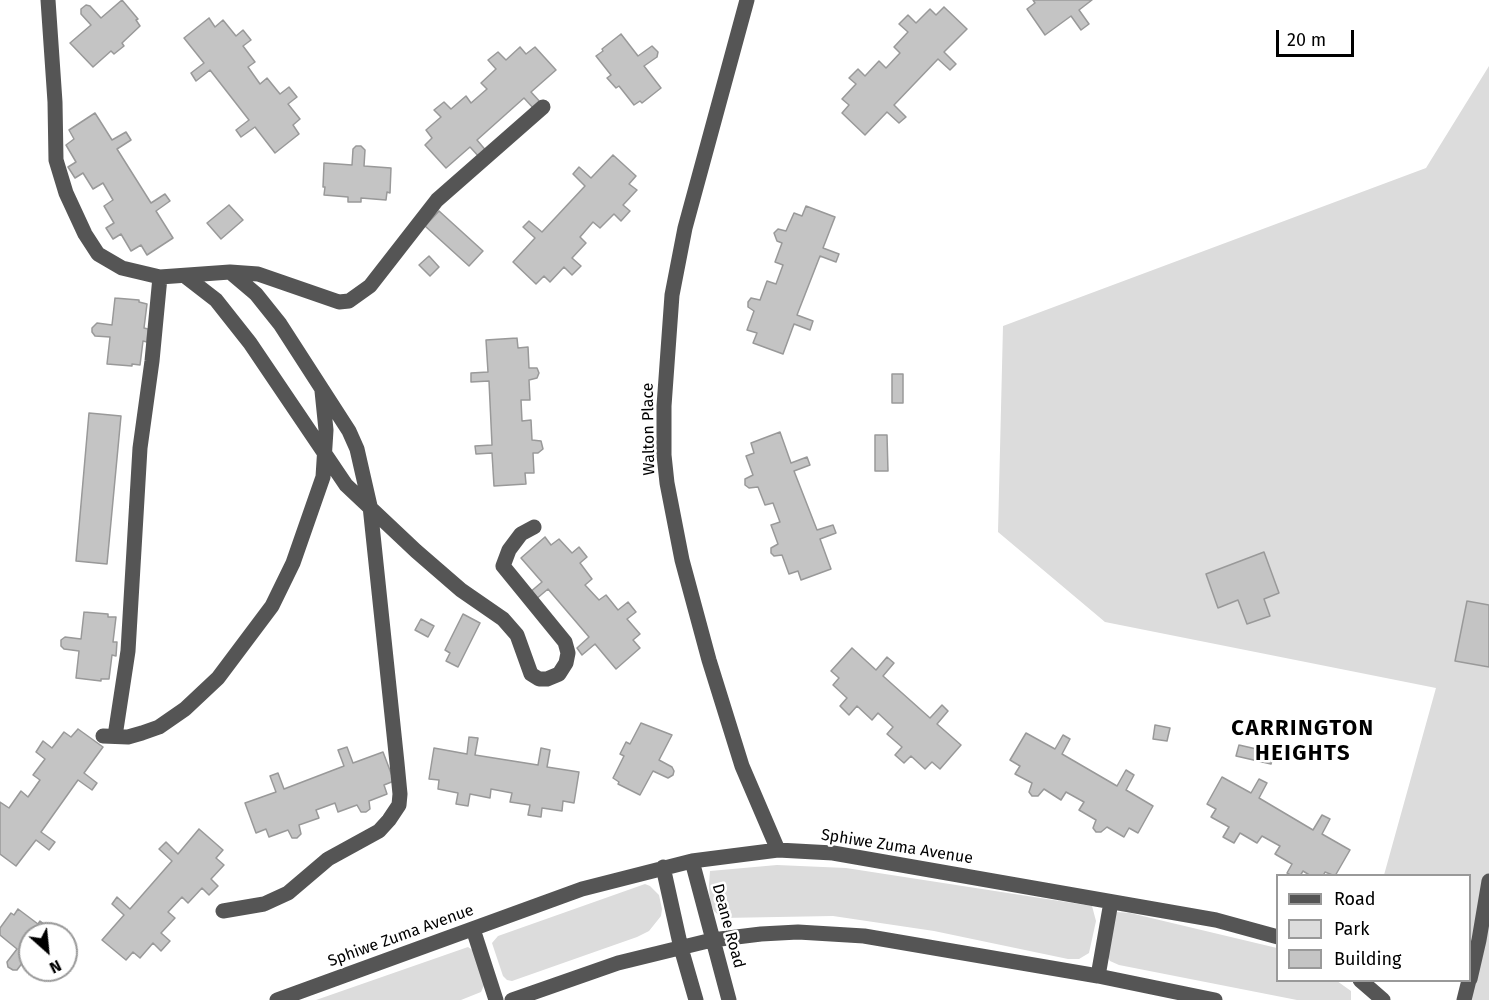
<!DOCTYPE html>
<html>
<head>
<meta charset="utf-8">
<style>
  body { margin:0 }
  #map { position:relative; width:1489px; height:1000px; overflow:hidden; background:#fff; font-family:"Fira Sans",sans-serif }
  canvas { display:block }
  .legend { position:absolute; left:1276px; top:874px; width:195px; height:108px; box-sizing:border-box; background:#fff; border:2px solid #999; margin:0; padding:8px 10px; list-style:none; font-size:18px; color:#000 }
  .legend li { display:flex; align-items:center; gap:12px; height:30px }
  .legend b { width:30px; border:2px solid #999 }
  .north { position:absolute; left:18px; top:922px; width:60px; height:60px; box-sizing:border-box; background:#fff; border:2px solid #999; border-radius:50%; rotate:153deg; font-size:16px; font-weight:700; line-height:24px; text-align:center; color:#000 }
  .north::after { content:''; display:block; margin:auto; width:21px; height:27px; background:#000; clip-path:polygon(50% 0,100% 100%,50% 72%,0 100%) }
  .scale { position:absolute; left:1276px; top:30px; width:78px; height:27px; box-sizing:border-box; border:3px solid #000; border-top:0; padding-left:8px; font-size:18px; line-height:21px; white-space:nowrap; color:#000; -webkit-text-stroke:4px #fff; paint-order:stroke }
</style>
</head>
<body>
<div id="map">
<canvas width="1489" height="1000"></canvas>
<ul class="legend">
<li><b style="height:8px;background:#555"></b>Road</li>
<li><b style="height:16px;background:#dcdcdc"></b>Park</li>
<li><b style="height:16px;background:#c4c4c4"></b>Building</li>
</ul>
<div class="north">N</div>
<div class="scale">20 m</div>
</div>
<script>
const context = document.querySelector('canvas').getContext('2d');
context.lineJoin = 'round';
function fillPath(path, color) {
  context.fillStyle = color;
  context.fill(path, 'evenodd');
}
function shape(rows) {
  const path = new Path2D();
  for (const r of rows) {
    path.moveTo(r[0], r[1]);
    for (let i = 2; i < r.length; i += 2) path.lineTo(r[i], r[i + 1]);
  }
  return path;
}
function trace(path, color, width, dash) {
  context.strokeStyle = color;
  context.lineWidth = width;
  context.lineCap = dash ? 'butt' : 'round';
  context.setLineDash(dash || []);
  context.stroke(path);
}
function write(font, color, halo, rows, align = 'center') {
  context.font = font + ' "Fira Sans",sans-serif';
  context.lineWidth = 5;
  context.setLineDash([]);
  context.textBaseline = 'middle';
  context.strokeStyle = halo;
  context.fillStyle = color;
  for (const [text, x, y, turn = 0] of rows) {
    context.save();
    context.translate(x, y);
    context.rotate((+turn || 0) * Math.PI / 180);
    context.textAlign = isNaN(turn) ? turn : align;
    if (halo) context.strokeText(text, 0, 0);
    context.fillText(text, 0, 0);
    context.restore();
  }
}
const green = shape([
  [1489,66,1489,1000,1471,1000,1470,876,1384,875,1436,688,1105,622,998,532,1003,326,1426,168],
  [777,865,846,868,1092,906,1096,921,1089,953,1079,959,1068,959,934,931,833,916,722,918,714,911,710,903,709,885,710,871],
  [645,884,650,886,659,895,662,909,661,916,649,931,637,937,512,981,507,980,503,976,492,943,498,936],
  [1117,912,1130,913,1277,948,1278,980,1337,981,1351,991,1351,1000,1297,1000,1119,965,1110,961,1108,957,1111,924],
  [468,947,474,951,485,983,481,992,461,1000,316,1000]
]);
const building = shape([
  [122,0,138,19,136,20,140,26,122,43,124,46,114,54,111,51,93,67,70,43,91,25,81,14,81,9,86,5,90,6,101,18,122,0],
  [1033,0,1092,0,1079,10,1089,24,1081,30,1071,16,1045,35,1027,9,1035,3,1033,0],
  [944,7,967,29,944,52,956,64,950,70,938,59,894,105,906,117,899,123,887,112,865,135,842,113,849,105,842,99,856,84,849,78,858,69,865,76,879,61,886,68,900,53,894,47,908,32,899,24,908,15,916,23,930,9,936,15,944,7],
  [209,18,215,27,223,20,236,36,243,30,251,40,243,46,255,62,248,67,260,84,267,78,280,94,289,87,297,97,288,104,300,119,293,125,299,134,275,153,255,127,241,137,236,130,249,120,210,70,196,81,191,73,204,63,184,38,209,18],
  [621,34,638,56,652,46,658,52,657,57,644,66,661,88,642,103,640,101,634,105,619,86,616,88,607,78,611,75,596,56,603,51,602,49,621,34],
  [520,47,526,54,535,47,556,70,531,92,542,104,535,110,524,98,477,140,488,153,481,159,470,147,446,168,425,145,432,138,426,130,441,117,434,110,444,102,451,109,466,96,471,103,487,89,481,83,496,69,488,60,498,52,506,60,520,47],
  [95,113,112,140,126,132,131,140,117,149,151,203,165,194,170,201,156,211,173,238,147,255,141,245,131,251,121,234,113,239,106,228,114,223,104,206,113,200,103,183,93,189,83,173,75,178,68,167,76,162,66,145,74,139,69,130,95,113],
  [356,146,361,146,365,150,364,166,391,168,390,193,387,192,386,200,361,198,361,202,348,202,348,197,324,195,325,187,323,187,324,163,352,165,353,149,356,146],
  [613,155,636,176,629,184,637,190,623,205,630,211,621,221,614,214,600,228,593,222,580,237,586,243,572,258,581,266,572,275,564,267,550,282,544,276,536,284,513,262,535,238,523,227,529,221,542,232,585,186,573,174,579,167,591,178,613,155],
  [229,205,243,220,221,239,207,223,229,205],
  [806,206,835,217,823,248,839,254,836,262,820,256,797,315,813,321,810,330,794,324,783,354,753,343,757,333,747,330,754,311,748,307,748,302,751,298,760,300,767,281,776,284,783,265,775,262,782,243,777,241,774,233,778,229,786,231,794,213,802,216,806,206],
  [439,211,483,251,469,266,425,226,439,211],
  [429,256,439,267,430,276,419,265,429,256],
  [115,298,139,300,139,302,147,304,144,328,148,329,147,342,143,341,140,365,132,364,132,366,107,364,110,337,95,336,92,332,92,328,97,323,112,325,115,298],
  [517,338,518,348,528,347,529,368,537,368,539,373,537,378,529,380,530,400,521,400,522,421,531,420,532,440,541,441,543,449,538,453,533,453,534,473,525,473,526,484,494,486,492,453,476,454,475,446,492,445,489,381,471,382,471,373,488,372,486,340,517,338],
  [892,374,903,374,903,403,892,403,892,374],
  [89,413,121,416,107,564,76,561,89,413],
  [780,432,791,463,807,457,810,465,794,471,817,530,833,525,836,533,820,539,831,569,801,580,798,571,789,574,782,555,774,556,771,553,771,548,778,544,771,525,780,522,773,503,765,505,758,487,749,488,745,485,745,479,753,475,746,456,754,453,751,443,780,432],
  [875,435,887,435,888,471,875,471,875,435],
  [545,537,551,545,559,539,572,553,579,547,587,557,580,563,592,579,585,585,599,600,606,595,618,610,628,602,636,612,627,619,640,634,633,640,640,648,616,669,595,644,582,655,577,648,589,637,548,589,535,600,529,593,542,582,521,558,545,537],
  [1264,552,1279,593,1264,599,1270,616,1247,624,1238,600,1218,608,1206,574,1264,552],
  [1467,601,1489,605,1489,667,1455,661,1467,601],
  [84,612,108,614,108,617,116,617,113,642,117,642,116,656,112,655,109,679,101,679,101,681,76,678,79,651,64,649,61,646,61,640,65,637,81,639,84,612],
  [463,614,480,623,458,667,446,661,450,653,445,650,463,614],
  [421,619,434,626,428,637,415,630,421,619],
  [852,648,876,670,887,657,894,663,883,676,930,718,942,705,948,711,937,724,961,745,940,769,932,762,925,769,911,756,904,763,895,755,902,747,887,734,893,727,878,713,872,720,857,706,849,715,840,706,847,698,833,685,839,678,831,671,852,648],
  [641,723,672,735,659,760,672,767,674,771,673,775,668,778,653,771,640,795,618,784,619,782,613,778,624,756,620,754,626,742,630,744,641,723],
  [1155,725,1170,728,1167,741,1153,739,1155,725],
  [78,729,103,747,84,773,97,783,92,790,78,780,41,832,55,842,49,850,36,840,16,866,0,854,0,802,9,808,21,791,28,797,40,780,33,775,45,759,36,752,43,741,52,748,64,732,71,737,78,729],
  [1026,733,1055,749,1063,735,1070,739,1062,754,1117,786,1126,770,1134,775,1126,790,1153,806,1138,833,1129,828,1124,837,1107,827,1101,832,1096,832,1093,828,1096,820,1079,810,1084,802,1066,792,1061,800,1044,789,1038,796,1032,796,1029,792,1032,783,1015,774,1020,766,1010,760,1026,733],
  [469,737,478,738,475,755,538,765,541,748,550,750,547,767,579,772,574,803,563,801,562,811,542,808,541,817,528,815,530,805,510,802,512,793,491,789,490,798,470,794,468,806,456,804,458,793,438,789,439,780,429,779,434,748,467,754,469,737],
  [1239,745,1274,753,1271,764,1236,756,1239,745],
  [347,747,353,763,383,752,394,781,384,785,387,794,369,801,370,809,366,812,361,812,357,805,338,812,335,803,316,810,319,818,299,825,301,834,297,838,292,838,288,830,269,837,266,829,256,833,245,803,276,792,270,776,278,773,284,789,344,766,338,750,347,747],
  [1222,777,1251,793,1259,779,1267,783,1259,798,1313,830,1322,815,1330,819,1322,834,1350,850,1335,876,1325,872,1323,876,1311,876,1303,871,1300,876,1292,876,1287,873,1292,864,1275,854,1280,846,1262,836,1257,843,1240,833,1234,843,1223,837,1229,827,1211,817,1216,809,1207,804,1222,777],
  [199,829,223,850,216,858,224,865,211,879,218,886,209,895,202,888,188,903,182,897,168,912,175,918,161,933,170,941,161,951,153,943,140,958,133,952,126,960,102,940,124,915,112,904,117,897,130,909,172,861,159,849,166,842,178,854,199,829],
  [18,909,38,924,40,921,51,929,49,934,30,934,30,961,26,958,17,970,13,970,8,967,7,962,17,949,0,935,0,928,11,913,14,915,18,909]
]);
const minor = shape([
  [48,0,55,102,56,160,66,193,85,234,98,254,122,268,160,277,230,272,256,294,280,324,349,431,357,449,370,506,397,763,400,794,399,805,389,820,379,831,328,859,288,893,264,904,223,911],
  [747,0,685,228,672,295,664,406,664,455,667,483,682,560,709,660,742,766,778,850],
  [230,272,258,274,339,302,349,301,370,286,437,200,543,107],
  [185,276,216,300,250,343,346,485,416,551,461,590,503,619,517,635,531,674,539,679,547,679,559,674,566,663,568,653,565,642,503,566,509,550,521,534,534,527],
  [103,736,128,737,142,733,159,727,185,709,218,678,272,606,293,563,323,477,326,430,322,391],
  [115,736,128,651,140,448,152,361,160,277],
  [692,861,729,1000],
  [663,867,681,948,696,1000],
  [473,929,496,1000],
  [1098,976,1111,902],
  [1470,979,1479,940,1489,881],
  [1360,980,1383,1000],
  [277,1000,582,889,692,861,778,850,833,853,1216,920,1278,937],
  [512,1000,618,963,712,940,761,934,798,932,864,936,1098,976,1215,1000],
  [1464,1000,1469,980]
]);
const streetNames = [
  ["Walton Place",649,429,-91],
  ["Sphiwe Zuma Avenue",897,847,9],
  ["Deane Road",728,926,75],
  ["Sphiwe Zuma Avenue",401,936,-20]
];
const districtNames = [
  ["CARRINGTON",1303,729],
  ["HEIGHTS",1303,754]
];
fillPath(green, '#dcdcdc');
fillPath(building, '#c4c4c4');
trace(building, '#999', 1.5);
trace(minor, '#555', 15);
write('16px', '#000', '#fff', streetNames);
context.letterSpacing = '1.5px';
write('bold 22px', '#000', '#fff', districtNames);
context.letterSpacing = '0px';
</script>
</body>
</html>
